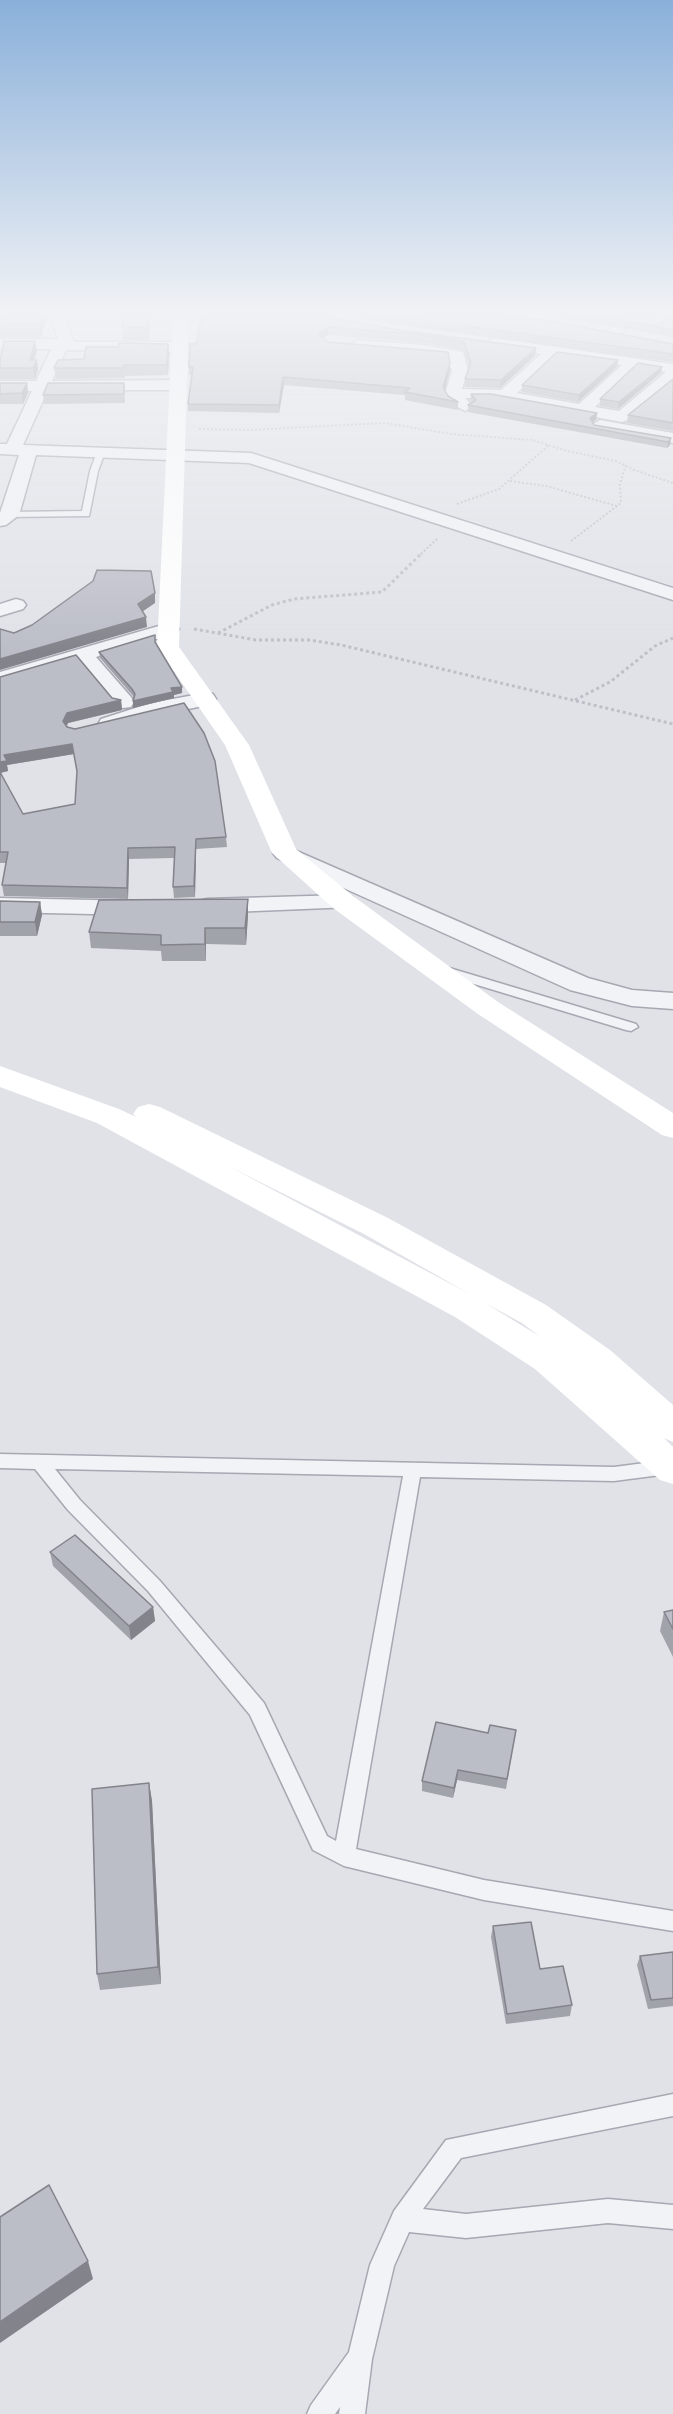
<!DOCTYPE html>
<html>
<head>
<meta charset="utf-8">
<style>
  body { margin:0 }
  canvas { display:block; background:#e0e2e8 }
</style>
</head>
<body>
<canvas width="673" height="2414"></canvas>
<script>
const context = document.querySelector('canvas').getContext('2d');
context.lineJoin = 'round';
function shape(rows) {
  const path = new Path2D();
  for (const r of rows) {
    path.moveTo(r[0], r[1]);
    for (let i = 2; i < r.length; i += 2) path.lineTo(r[i], r[i + 1]);
  }
  return path;
}
function trace(path, color, width, dash) {
  context.strokeStyle = color;
  context.lineWidth = width;
  context.lineCap = dash ? 'butt' : 'round';
  context.setLineDash(dash || []);
  context.stroke(path);
}
function fillPath(path, color) {
  context.fillStyle = color;
  context.fill(path, 'evenodd');
}
const pathFar1 = shape([
  [199,429,251,430,385,423,451,434,532,440,567,451,616,461,634,470,673,483],
  [510,481,546,486,617,506],
  [457,504,499,489,549,445],
  [571,541,621,503,620,484,626,465],
  [421,554,438,538]
]);
const path = shape([
  [194,629,256,640,309,640,341,645,673,724],
  [218,633,272,605,294,599,382,592,422,553],
  [575,700,610,682,655,646,673,638]
]);
const lane = shape([
  [101,449,105,452,98,471,89,516,7,517,5,515,10,512,82,511,90,471,97,452,101,449],
  [446,967,636,1024,638,1027,631,1031,626,1030,441,974,440,971,441,968,446,967],
  [0,1454,614,1467,668,1460,673,1462,673,1472,668,1474,614,1481,420,1477,356,1849,484,1880,673,1911,673,1931,484,1900,344,1866,313,1850,250,1715,148,1591,68,1510,35,1469,0,1468,0,1454],
  [55,1469,403,1476,336,1841,327,1836,264,1703,160,1581,80,1500,55,1469],
  [673,2094,673,2116,461,2158,423,2209,466,2214,608,2199,673,2205,673,2229,608,2223,466,2238,409,2232,394,2266,372,2359,365,2414,339,2414,340,2407,335,2414,307,2414,311,2405,349,2352,370,2265,394,2211,446,2140,673,2094]
]);
const street = shape([
  [50,314,64,314,74,342,179,342,187,347,179,352,66,350,52,381,178,380,186,385,178,390,48,390,23,445,251,453,673,588,673,600,249,463,36,455,19,515,6,525,0,526,0,513,19,455,0,454,0,444,7,444,32,391,0,391,0,381,36,381,51,349,0,349,0,339,58,339,50,314],
  [660,314,673,314,673,320,655,330,628,327,616,337,606,337,604,334,620,319,652,321,660,314],
  [495,338,673,364,673,383,628,420,622,422,491,398,465,398,473,406,465,411,450,403,445,394,452,370,449,365,450,358,357,350,349,345,357,340,424,345,463,352,468,370,462,389,501,390,541,354,490,346,487,343,490,340,495,338],
  [557,356,622,365,579,404,517,393,557,356],
  [637,367,666,372,619,411,595,407,637,367],
  [600,420,673,433,673,443,594,429,592,425,600,420],
  [16,599,23,601,26,605,23,609,0,616,0,604,16,599],
  [169,623,176,625,179,629,176,633,96,657,131,697,134,702,131,707,123,708,115,707,78,662,0,685,0,672,169,623],
  [205,693,213,694,216,699,213,704,163,714,109,731,101,729,98,724,101,719,151,703,205,693],
  [285,846,588,978,632,990,673,993,673,1009,632,1006,570,990,277,858,273,853,277,848,285,846],
  [343,895,352,897,355,902,352,907,207,913,198,911,195,906,198,901,207,899,343,895],
  [0,898,138,901,147,903,150,908,147,913,138,915,0,912,0,898]
]);
const secondary = shape([
  [173,314,189,314,179,647,249,745,296,849,353,896,498,1002,673,1113,673,1138,662,1135,478,1014,333,908,272,853,225,745,157,647,173,314],
  [0,1066,119,1109,136,1117,133,1114,138,1107,149,1104,160,1107,388,1218,546,1305,610,1350,673,1405,673,1442,664,1438,673,1447,673,1484,660,1480,535,1369,455,1317,97,1123,0,1087,0,1066],
  [228,1166,364,1234,470,1294,228,1166],
  [485,1303,522,1323,539,1336,485,1303]
]);
const wall = shape([
  [0,314,48,314,41,337,0,337],
  [202,314,405,331,536,348,535,356,500,388,465,387,465,379,469,366,463,350,424,343,328,335,323,338,328,342,450,370,445,389,448,396,458,402,458,410,405,400,405,395,284,385,279,413,188,411,188,404,192,375,189,375,189,367,196,344],
  [340,314,480,314,673,344,673,362,405,326],
  [539,314,657,314,651,319,624,316,621,318,625,321,657,325,673,315,673,337],
  [148,315,149,315,150,328,148,340,123,340,122,327],
  [35,341,37,351,34,360,38,370,35,379,0,379,0,361],
  [168,344,169,354,168,375,125,376,125,378,56,379,54,368,84,359,118,347],
  [618,360,617,367,578,402,522,392,522,385],
  [661,373,618,409,600,406,600,399],
  [673,379,673,431,627,423,628,415],
  [0,383,27,383,28,393,23,404,0,404],
  [124,383,125,403,44,404,43,395],
  [471,394,597,413,596,420,593,422,594,425,671,438,670,445,667,448,468,412,468,405,472,402,470,400],
  [155,643,182,687,182,693,174,695,174,698,133,708,133,701,134,698,133,696,100,658,99,652],
  [0,677,121,700,122,710,68,723,67,726,226,837,227,847,196,849,195,897,174,898,173,887,174,858,129,859,128,899,4,896,2,885,6,863,0,863],
  [74,754,77,773,75,804,23,814,0,773,8,771,7,765],
  [248,899,248,915,246,945,206,944,206,961,162,961,161,951,91,948,89,932],
  [0,901,40,902,42,915,37,936,0,936],
  [50,1552,153,1607,155,1621,131,1640,53,1566],
  [673,1610,673,1657,660,1631,664,1612],
  [516,1730,506,1789,457,1780,453,1798,422,1791,422,1781,488,1733],
  [149,1783,152,1801,161,1984,100,1990,97,1974],
  [493,1926,540,1969,572,2005,570,2016,506,2024,491,1937],
  [673,1952,673,2006,648,2009,637,1965,640,1956]
]);
const shadedWall = shape([
  [42,314,48,314,41,337,39,324],
  [619,314,624,314,624,316,619,320,617,315],
  [652,314,657,314,651,319],
  [149,315,150,328,148,340,147,327],
  [328,327,328,335,318,341,318,334],
  [35,341,37,351,32,368,30,360],
  [168,344,169,354,168,375,167,365],
  [536,348,535,356,500,388,501,380],
  [37,360,38,370,35,379,33,368],
  [618,360,617,367,578,402,579,395],
  [450,363,450,370,443,395,443,387],
  [662,367,661,373,618,409,619,402],
  [283,377,284,385,279,413,279,405],
  [27,383,28,393,23,404,22,393],
  [597,413,596,420,590,424,590,418],
  [671,438,670,445,667,448,668,442],
  [155,593,155,603,139,614,138,604],
  [146,617,147,627,0,670,0,659],
  [182,687,182,693,174,695,174,698,133,708,133,701,171,688],
  [121,700,122,710,68,723,64,731,63,721,67,713],
  [72,744,74,754,7,765,8,771,0,773,0,762,4,755],
  [196,839,196,849,195,897,194,886],
  [128,848,129,859,128,899,127,888],
  [248,899,248,915,246,945,245,928],
  [40,902,42,915,37,936,35,922],
  [205,928,206,944,206,961,205,944],
  [153,1607,155,1621,131,1640,129,1626],
  [458,1770,457,1780,453,1798,454,1788],
  [149,1783,152,1801,161,1984,158,1967],
  [88,2261,93,2279,0,2343,0,2322]
]);
const building = shape([
  [0,314,42,314,39,324,0,324,0,314],
  [124,314,145,314,145,315,149,315,147,327,122,327,124,314],
  [202,314,311,314,405,331,536,348,501,380,465,379,471,362,464,342,425,335,328,327,318,334,328,342,448,352,450,363,443,387,448,396,458,402,405,392,410,388,283,377,279,405,188,404,193,367,189,367,190,344,196,344,202,314],
  [380,314,480,314,538,319,673,344,673,354,406,318,380,314],
  [581,314,619,314,617,315,625,321,657,325,673,315,673,330,581,314],
  [4,341,35,341,30,360,37,360,33,368,0,368,0,361,4,341],
  [119,343,168,344,167,365,124,365,124,368,54,368,58,360,84,359,86,347,118,347,119,343],
  [557,352,618,360,579,395,522,385,557,352],
  [638,363,662,367,619,402,600,399,638,363],
  [673,379,673,423,628,415,673,379],
  [0,383,27,383,22,393,0,394,0,383],
  [48,383,124,383,124,394,43,395,48,383],
  [471,394,491,394,597,413,590,418,594,425,671,438,668,442,468,405,476,400,471,394],
  [97,570,151,571,155,593,138,604,146,617,0,659,0,629,14,633,32,625,93,581,97,570],
  [155,635,155,642,182,687,171,688,173,692,133,701,135,694,132,689,99,652,155,635],
  [76,655,112,698,121,700,67,713,63,721,67,727,75,729,184,703,204,733,215,761,226,837,196,839,194,886,173,887,175,847,128,848,127,888,2,885,8,852,0,852,0,772,23,814,75,804,77,771,72,744,4,755,7,761,0,762,0,677,76,655],
  [248,899,245,928,205,928,205,944,161,945,161,935,89,932,99,900,248,899],
  [0,901,40,902,35,922,0,922,0,901],
  [75,1535,153,1607,129,1626,50,1552,75,1535],
  [673,1610,673,1629,664,1612,673,1610],
  [436,1722,488,1733,490,1725,516,1730,507,1779,458,1770,454,1788,422,1781,436,1722],
  [149,1783,158,1967,97,1974,92,1789,149,1783],
  [531,1922,540,1969,563,1966,572,2005,507,2014,493,1926,531,1922],
  [673,1952,673,1998,651,2000,640,1956,673,1952],
  [49,2185,88,2261,0,2322,0,2217,49,2185]
]);
trace(lane, '#a6a8b2', 3);
trace(street, '#a6a8b2', 3);
trace(pathFar1, '#bec0c7', 2, [2, 2]);
trace(path, '#bec0c7', 3, [3, 3]);
fillPath(lane, '#f2f3f7');
fillPath(street, '#f2f3f7');
fillPath(secondary, '#fff');
fillPath(wall, '#a1a3ab');
fillPath(shadedWall, '#83848b');
fillPath(building, '#bbbdc7');
trace(building, '#83848b', 1.5);
const sky = context.createLinearGradient(0, 0, 0, 652);
sky.addColorStop(0, '#8ab0da');
sky.addColorStop(0.48, '#f1f2f5');
sky.addColorStop(1, '#f1f2f500');
context.fillStyle = sky;
context.fillRect(0, 0, 673, 652);
</script>
</body>
</html>
